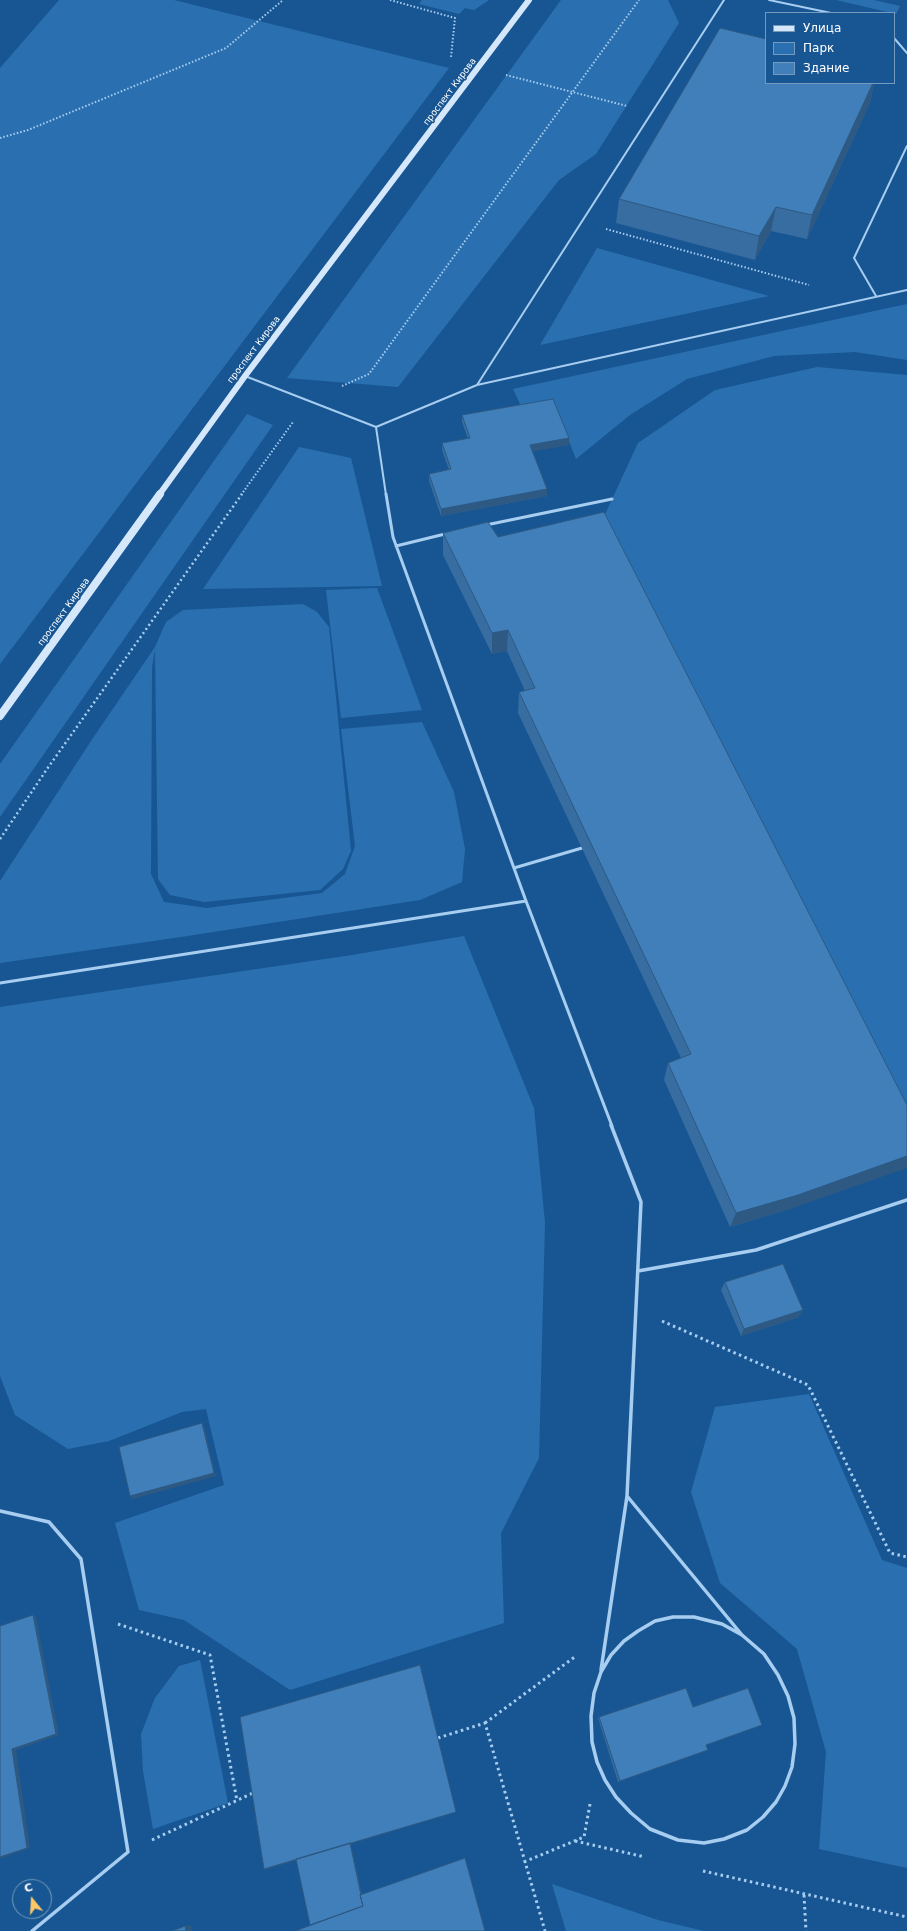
<!DOCTYPE html>
<html>
<head>
<meta charset="utf-8">
<style>
  body { margin:0 }
  #map { position:relative; width:907px; height:1931px; overflow:hidden; background:#185693; font-family:"DejaVu Sans",sans-serif }
  canvas { display:block }
  .legend { position:absolute; left:765px; top:12px; width:130px; height:72px; box-sizing:border-box; background:#185693; border:1px solid #749abe; margin:0; padding:5px 7px; list-style:none; font-size:12px; color:#fff }
  .legend li { display:flex; align-items:center; gap:8px; height:20px }
  .legend b { width:20px; border:1px solid #749abe }
  .north { position:absolute; left:12px; top:1879px; width:40px; height:40px; box-sizing:border-box; background:#185693; border:1px solid #749abe; border-radius:50%; rotate:342deg; font-size:11px; font-weight:700; line-height:16px; text-align:center; color:#fff }
  .north::after { content:''; display:block; margin:auto; width:14px; height:18px; background:#ffc866; clip-path:polygon(50% 0,100% 100%,50% 72%,0 100%) }
</style>
</head>
<body>
<div id="map">
<canvas width="907" height="1931"></canvas>
<ul class="legend">
<li><b style="height:5px;background:#d5e8fb"></b>Улица</li>
<li><b style="height:11px;background:#2a70b1"></b>Парк</li>
<li><b style="height:11px;background:#407fba"></b>Здание</li>
</ul>
<div class="north">С</div>
</div>
<script>
const context = document.querySelector('canvas').getContext('2d');
context.lineJoin = 'round';
function fillPath(path, color) {
  context.fillStyle = color;
  context.fill(path, 'evenodd');
}
function shape(rows) {
  const path = new Path2D();
  for (const r of rows) {
    path.moveTo(r[0], r[1]);
    for (let i = 2; i < r.length; i += 2) path.lineTo(r[i], r[i + 1]);
  }
  return path;
}
function trace(path, color, width, dash) {
  context.strokeStyle = color;
  context.lineWidth = width;
  context.lineCap = dash ? 'butt' : 'round';
  context.setLineDash(dash || []);
  context.stroke(path);
}
function write(font, color, halo, rows, align = 'center') {
  context.font = font + ' "DejaVu Sans",sans-serif';
  context.lineWidth = 3;
  context.setLineDash([]);
  context.textBaseline = 'middle';
  context.strokeStyle = halo;
  context.fillStyle = color;
  for (const [text, x, y, turn = 0] of rows) {
    context.save();
    context.translate(x, y);
    context.rotate((+turn || 0) * Math.PI / 180);
    context.textAlign = isNaN(turn) ? turn : align;
    if (halo) context.strokeText(text, 0, 0);
    context.fillText(text, 0, 0);
    context.restore();
  }
}
const green = shape([
  [59,0,174,0,449,68,0,664,0,68],
  [422,0,489,0,474,10,465,8,459,14,419,4],
  [561,0,668,0,679,23,596,154,559,180,398,387,287,378],
  [836,0,874,0,900,6,896,14],
  [597,248,769,296,540,345],
  [907,304,907,360,855,352,774,356,687,379,630,415,576,459,554,404,523,410,513,389],
  [817,367,907,375,907,1136,602,521,638,443,715,390],
  [247,414,273,425,0,817,0,764],
  [299,447,351,458,382,586,203,589],
  [377,588,422,710,341,718,326,590],
  [303,604,317,612,329,627,351,851,343,869,320,890,204,902,170,895,158,879,155,650,152,667,151,874,164,902,207,908,322,893,345,874,355,846,341,729,422,722,454,792,465,849,462,882,420,900,181,937,0,963,0,881,93,738,155,647,166,622,183,610],
  [464,936,534,1108,545,1223,539,1458,501,1533,504,1623,290,1690,184,1620,139,1610,115,1523,224,1485,206,1409,182,1412,109,1441,68,1449,15,1415,0,1376,0,1007,352,955],
  [809,1394,882,1560,907,1568,907,1868,819,1849,826,1752,797,1649,720,1583,691,1492,715,1407],
  [200,1660,228,1803,153,1829,143,1771,141,1734,155,1698,179,1666],
  [552,1884,658,1920,704,1931,566,1931]
]);
const pathFar2 = shape([
  [390,0,455,18,451,57],
  [506,75,627,106],
  [0,138,28,130,226,48,283,0],
  [606,229,809,285],
  [342,386,369,374,639,0],
  [241,495,293,422]
]);
const pathFar1 = shape([
  [0,839,47,769,242,494]
]);
const path = shape([
  [662,1321,808,1385,890,1553,907,1557],
  [118,1624,210,1655,237,1801],
  [485,1723,576,1656],
  [438,1738,485,1723,545,1931],
  [152,1840,253,1793],
  [575,1841,645,1857],
  [524,1862,584,1837,590,1804],
  [703,1871,907,1917],
  [804,1895,806,1931]
]);
const laneFar2 = shape([
  [769,0,831,13],
  [894,38,907,53],
  [876,296,854,258,907,146],
  [245,376,376,427],
  [477,385,724,0],
  [386,495,376,427,477,385,907,290]
]);
const laneFar1 = shape([
  [386,494,393,537,526,901,612,1126],
  [486,525,612,499],
  [396,546,445,534],
  [514,868,582,848],
  [0,983,526,901]
]);
const lane = shape([
  [611,1125,641,1202,627,1496,742,1635],
  [638,1271,756,1250,907,1200],
  [0,1511,49,1522,81,1559,128,1852,32,1931],
  [673,1617,694,1617,722,1624,742,1635,764,1654,778,1675,788,1696,794,1718,795,1744,792,1767,785,1786,776,1802,763,1817,747,1830,724,1839,704,1843,678,1840,650,1829,631,1813,616,1797,605,1780,597,1762,592,1742,591,1716,594,1693,601,1672,611,1655,624,1641,638,1631,655,1621,673,1617],
  [601,1670,627,1496]
]);
const secondaryFar1 = shape([
  [159,495,245,376,529,0]
]);
const secondary = shape([
  [0,716,160,494]
]);
const wall = shape([
  [766,83,874,83,870,103,807,239,771,231,755,260,616,223,619,199],
  [462,415,569,438,569,445,532,451,547,496,441,516,429,481,429,474,449,470,442,450,442,443,468,439,462,422],
  [488,522,790,1209,730,1227,664,1080,668,1063,681,1058,518,713,519,692,525,691,507,651,492,654,443,555,443,533],
  [725,1282,799,1317,741,1336,721,1290],
  [693,1707,759,1726,706,1745,618,1782,598,1718,599,1717]
]);
const shadedWall = shape([
  [873,83,874,83,870,103,807,239,812,215],
  [776,207,771,231,755,260,759,236],
  [569,438,569,445,530,452,530,445],
  [547,489,547,496,441,516,441,509],
  [508,630,507,651,492,654,492,633],
  [907,1156,907,1168,790,1209,730,1227,736,1213],
  [803,1310,799,1317,741,1336,744,1329],
  [202,1423,204,1426,216,1476,133,1499,130,1496],
  [33,1615,36,1617,59,1735,16,1750,30,1848,0,1859,12,1749],
  [456,1812,351,1844,365,1906,310,1925,350,1844,265,1870,264,1869],
  [191,1925,192,1931,186,1931,185,1926]
]);
const building = shape([
  [720,28,766,39,766,83,873,83,812,215,776,207,759,236,619,199,720,28],
  [553,399,569,438,530,445,547,489,441,509,429,474,451,469,442,443,470,438,462,415,553,399],
  [604,512,907,1105,907,1156,798,1195,736,1213,668,1063,691,1054,519,692,535,688,508,630,492,633,443,533,488,522,498,537,604,512],
  [783,1264,803,1310,744,1329,725,1282,783,1264],
  [202,1423,214,1473,130,1496,119,1447,202,1423],
  [33,1615,56,1734,12,1749,27,1848,0,1857,0,1626,33,1615],
  [420,1665,456,1812,264,1869,240,1717,420,1665],
  [686,1688,693,1707,748,1688,762,1725,706,1745,708,1750,620,1781,599,1717,686,1688],
  [350,1843,361,1895,360,1895,363,1906,310,1925,296,1859,350,1843],
  [465,1858,485,1931,295,1931,363,1906,360,1895,465,1858],
  [185,1926,186,1931,172,1931,185,1926]
]);
const farStreetnames = [
  ["проспект Кирова",450,92,-53],
  ["проспект Кирова",254,350,-53],
  ["проспект Кирова",64,612,-54]
];
fillPath(green, '#2a70b1');
trace(pathFar2, '#a7cdf0', 2, [1.5, 2]);
trace(pathFar1, '#a7cdf0', 2.5, [2, 3]);
trace(path, '#a7cdf0', 3, [2.5, 3.5]);
trace(laneFar2, '#a7cdf0', 2);
trace(laneFar1, '#a7cdf0', 3);
trace(lane, '#a7cdf0', 3.5);
trace(secondaryFar1, '#d5e8fb', 6);
trace(secondary, '#d5e8fb', 8);
fillPath(wall, '#376da0');
fillPath(shadedWall, '#2d5982');
fillPath(building, '#407fba');
trace(building, '#2d5982', 1);
write('9px', '#fff', '#185693', farStreetnames);
</script>
</body>
</html>
